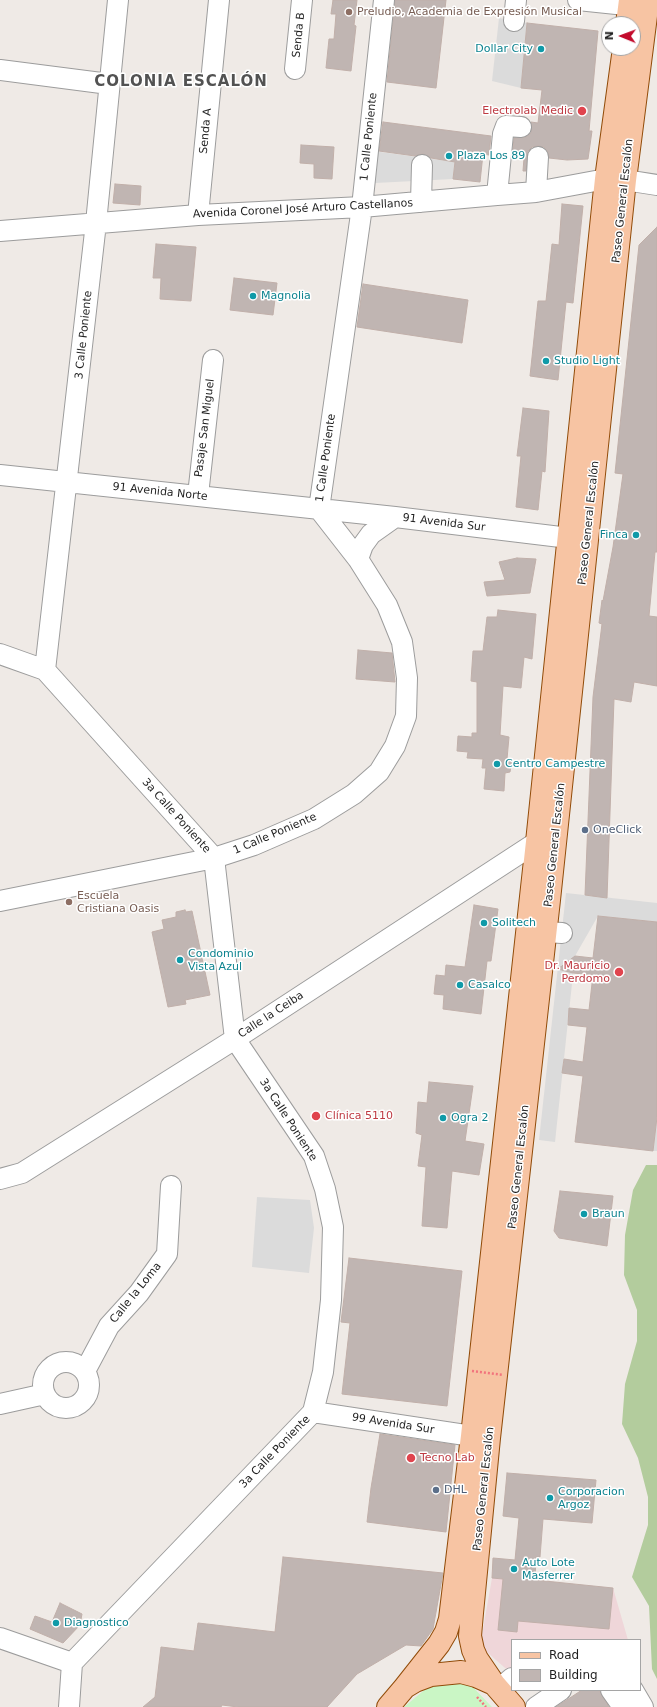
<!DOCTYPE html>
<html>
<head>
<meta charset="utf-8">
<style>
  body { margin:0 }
  #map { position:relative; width:657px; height:1707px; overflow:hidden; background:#efeae6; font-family:"DejaVu Sans",sans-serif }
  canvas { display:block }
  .legend { position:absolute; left:511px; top:1639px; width:130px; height:52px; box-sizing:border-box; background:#fff; border:1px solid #a5a5a5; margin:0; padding:5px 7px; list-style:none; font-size:12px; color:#1f1f1f }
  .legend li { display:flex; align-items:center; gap:8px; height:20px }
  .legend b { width:20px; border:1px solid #a5a5a5 }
  .north { position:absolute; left:601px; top:16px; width:40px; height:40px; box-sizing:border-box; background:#fff; border:1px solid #a5a5a5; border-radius:50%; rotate:271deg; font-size:11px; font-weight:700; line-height:16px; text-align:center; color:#1f1f1f }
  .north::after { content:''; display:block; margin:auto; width:14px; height:18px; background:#c30b2c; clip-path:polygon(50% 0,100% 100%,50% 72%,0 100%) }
</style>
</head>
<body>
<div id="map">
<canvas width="657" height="1707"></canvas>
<ul class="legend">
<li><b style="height:5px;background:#f7c4a3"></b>Road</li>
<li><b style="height:11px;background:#c0b5b2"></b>Building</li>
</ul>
<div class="north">N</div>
</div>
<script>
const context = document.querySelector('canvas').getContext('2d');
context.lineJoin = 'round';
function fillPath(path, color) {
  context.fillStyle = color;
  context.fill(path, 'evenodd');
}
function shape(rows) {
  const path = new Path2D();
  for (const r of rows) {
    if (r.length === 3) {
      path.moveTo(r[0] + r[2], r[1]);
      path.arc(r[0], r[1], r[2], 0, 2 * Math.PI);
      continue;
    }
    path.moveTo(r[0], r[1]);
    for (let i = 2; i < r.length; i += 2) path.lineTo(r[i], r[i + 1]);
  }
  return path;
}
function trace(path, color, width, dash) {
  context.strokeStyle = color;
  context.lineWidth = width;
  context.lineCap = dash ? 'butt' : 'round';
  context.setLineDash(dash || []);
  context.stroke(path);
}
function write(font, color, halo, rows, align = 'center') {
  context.font = font + ' "DejaVu Sans",sans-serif';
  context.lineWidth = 3;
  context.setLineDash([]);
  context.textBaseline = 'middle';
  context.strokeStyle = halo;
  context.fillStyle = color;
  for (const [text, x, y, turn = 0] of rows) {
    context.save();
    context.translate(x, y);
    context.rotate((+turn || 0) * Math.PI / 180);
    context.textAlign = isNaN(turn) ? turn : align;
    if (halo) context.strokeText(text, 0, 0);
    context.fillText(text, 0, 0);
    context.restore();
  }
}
const commercial = shape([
  [492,1578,535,1580,613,1588,628,1640,512,1640,512,1674,480,1646]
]);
const forest = shape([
  [646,1165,657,1165,657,1679,652,1669,649,1606,632,1577,648,1525,648,1497,638,1458,622,1424,625,1384,637,1341,637,1310,624,1275,625,1235,633,1190]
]);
const park = shape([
  [448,1681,469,1683,492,1707,404,1707,428,1687]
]);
const parking = shape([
  [499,18,527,23,521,88,492,81],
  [373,151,455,162,453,179,375,183,371,179],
  [566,893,657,903,657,922,598,916,575,956,555,1142,539,1140],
  [657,1117,657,1151,653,1151],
  [257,1197,310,1200,314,1228,309,1273,252,1267]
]);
const building = shape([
  [333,0,357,0,354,25,356,26,351,71,326,68,329,39,334,39,336,14,331,14,333,0],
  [395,0,446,0,436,88,387,82,395,0],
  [527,23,598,31,589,131,592,131,588,159,567,160,549,158,548,152,544,147,538,146,532,147,528,151,526,171,523,171,524,158,512,157,514,138,526,137,531,133,531,122,538,123,542,90,521,88,527,23],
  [383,122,491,136,489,155,483,154,480,182,453,179,455,162,431,158,423,154,415,156,379,151,383,122],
  [301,145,334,147,332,179,314,178,314,164,300,163,301,145],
  [115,184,141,186,140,205,113,203,115,184],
  [562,204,583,206,573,303,566,302,558,380,530,376,538,301,546,301,552,244,559,245,562,204],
  [657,227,657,552,655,552,649,616,657,617,657,686,634,682,631,702,614,699,607,898,585,895,593,697,602,624,599,623,602,600,603,601,613,547,623,474,615,473,639,245,657,227],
  [156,244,196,247,191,301,160,299,161,278,153,278,156,244],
  [234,278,277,283,273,315,230,310,234,278],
  [363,284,468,300,462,343,357,327,363,284],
  [523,408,549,411,545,472,542,471,538,510,516,507,521,456,517,456,523,408],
  [517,558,536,559,530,593,487,596,484,582,505,580,499,562,517,558],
  [498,610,536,614,532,659,524,657,521,688,503,686,500,735,509,737,507,759,512,760,510,772,505,773,504,791,484,789,486,768,482,768,483,759,467,758,468,752,457,751,458,736,472,737,472,733,477,733,477,682,471,681,473,651,483,651,487,617,497,617,498,610],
  [358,650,392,653,395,682,356,679,358,650],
  [474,905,498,909,491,961,487,961,481,1014,443,1009,444,995,434,994,436,975,445,976,446,965,465,967,474,905],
  [185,910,186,912,192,911,210,995,185,1000,186,1004,168,1007,152,932,164,929,162,920,176,917,176,912,185,910],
  [598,916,657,922,657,1117,653,1151,575,1142,583,1076,562,1073,564,1059,583,1062,587,1027,568,1025,569,1008,589,1010,593,975,573,973,558,969,575,956,593,958,598,916],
  [429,1082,473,1086,465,1141,484,1144,479,1175,452,1171,447,1228,422,1226,426,1167,418,1166,422,1135,416,1133,418,1102,427,1103,429,1082],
  [560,1191,613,1196,607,1246,559,1238,554,1231,560,1191],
  [349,1258,462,1271,447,1406,342,1394,350,1323,341,1322,349,1258],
  [380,1434,455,1445,446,1532,367,1522,371,1488,380,1434],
  [507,1473,596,1480,592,1523,543,1519,540,1557,536,1557,535,1580,613,1588,609,1629,518,1621,517,1632,498,1630,503,1579,492,1578,493,1558,515,1560,519,1518,503,1516,507,1473],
  [283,1557,443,1573,433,1629,421,1646,406,1645,357,1674,327,1707,238,1707,222,1705,221,1707,143,1707,155,1697,161,1647,194,1651,198,1623,275,1632,283,1557],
  [60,1603,82,1614,80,1625,63,1643,30,1629,35,1616,52,1622,60,1603],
  [582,1690,599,1690,609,1707,556,1707,582,1690]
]);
const path = shape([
  [477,1697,486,1707]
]);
const minor = shape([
  [578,0,645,7],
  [514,21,516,0],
  [295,69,302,0],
  [0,70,109,84],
  [536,192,538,157],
  [497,195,503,134,506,126,521,127],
  [421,202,422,165],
  [198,215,219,0],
  [0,231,198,215,362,207,497,195,536,192,606,179,625,180,657,185],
  [0,475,395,517,569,538],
  [198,495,213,360],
  [358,559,363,545,371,534,395,517],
  [0,654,45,670,214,858,235,1039,314,1156,325,1189,333,1227,331,1300,323,1372,313,1412,72,1663],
  [45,670,96,223,118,0],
  [0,901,214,858,254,845,314,819,354,794,379,772,395,746,406,716,407,678,402,642,387,605,358,559,319,509,362,207,384,0],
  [545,932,562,933],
  [0,1179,22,1173,235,1039,537,842],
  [66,1385,23],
  [85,1371,109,1326,139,1293,167,1254,171,1186],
  [0,1404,45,1394],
  [313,1412,472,1436],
  [0,1638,72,1663],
  [499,1689,512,1678],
  [611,1690,623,1707],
  [633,1690,643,1707],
  [69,1707,72,1663],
  [536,1707,561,1690]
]);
const major = shape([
  [627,24,630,0],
  [494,1684,477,1659,473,1650,470,1636,472,1613,489,1438,549,900,625,180,648,0],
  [405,1687,439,1644,446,1632,450,1619,472,1436,537,842,606,179,624,48],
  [388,1707,405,1687,415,1681,431,1675,461,1672,476,1676,494,1684,514,1707]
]);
const pathBridge = shape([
  [472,1371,503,1375]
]);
const markers = [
  [349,12,4,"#8d6e63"],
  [541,49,4,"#0f9aa8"],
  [582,111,5,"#e0444e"],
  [449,156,4,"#0f9aa8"],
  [253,296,4,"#0f9aa8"],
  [546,361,4,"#0f9aa8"],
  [636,535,4,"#0f9aa8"],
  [497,764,4,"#0f9aa8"],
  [585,830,4,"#5c6f8a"],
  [69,902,4,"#8d6e63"],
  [484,923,4,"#0f9aa8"],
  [180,960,4,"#0f9aa8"],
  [619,972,5,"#e0444e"],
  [460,985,4,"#0f9aa8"],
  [316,1116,5,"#e0444e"],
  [443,1118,4,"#0f9aa8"],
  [584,1214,4,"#0f9aa8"],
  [411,1458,5,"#e0444e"],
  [436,1490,4,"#5c6f8a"],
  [550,1498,4,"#0f9aa8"],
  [514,1569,4,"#0f9aa8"],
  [56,1623,4,"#0f9aa8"]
];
const educationNames = [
  ["Preludio, Academia de Expresión Musical",357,12],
  ["Escuela",77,896],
  ["Cristiana Oasis",77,909]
];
const streetNames = [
  ["Senda B",299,35,-84],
  ["Senda A",206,131,-85],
  ["1 Calle Poniente",369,137,-84],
  ["Paseo General Escalón",623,201,-84],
  ["Avenida Coronel José Arturo Castellanos",303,209,-3],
  ["3 Calle Poniente",84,335,-84],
  ["Pasaje San Miguel",205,428,-83],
  ["1 Calle Poniente",326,458,-82],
  ["91 Avenida Norte",160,492,6],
  ["91 Avenida Sur",444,523,7],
  ["Paseo General Escalón",589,523,-84],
  ["3a Calle Poniente",176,816,48],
  ["1 Calle Poniente",275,834,-23],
  ["Paseo General Escalón",555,845,-84],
  ["Calle la Ceiba",271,1015,-33],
  ["3a Calle Poniente",288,1120,57],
  ["Paseo General Escalón",519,1167,-84],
  ["Calle la Loma",136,1293,-51],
  ["99 Avenida Sur",393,1424,9],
  ["3a Calle Poniente",275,1452,-46],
  ["Paseo General Escalón",484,1489,-84]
];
const cultureNames = [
  ["Dollar City",533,49,"right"],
  ["Plaza Los 89",457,156],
  ["Magnolia",261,296],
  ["Studio Light",554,361],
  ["Finca",628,535,"right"],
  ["Centro Campestre",505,764],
  ["Solitech",492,923],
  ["Condominio",188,954],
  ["Vista Azul",188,967],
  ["Casalco",468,985],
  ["Ogra 2",451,1118],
  ["Braun",592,1214],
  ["Corporacion",558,1492],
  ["Argoz",558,1505],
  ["Auto Lote",522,1563],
  ["Masferrer",522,1576],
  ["Diagnostico",64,1623]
];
const healthNames = [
  ["Electrolab Medic",573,111],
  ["Dr. Mauricio",610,966],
  ["Perdomo",610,979],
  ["Clínica 5110",325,1116,"left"],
  ["Tecno Lab",420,1458,"left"]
];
const serviceNames = [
  ["OneClick",593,830],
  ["DHL",444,1490]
];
const districtNames = [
  ["COLONIA ESCALÓN",181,82]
];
fillPath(commercial, '#efd6d9');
fillPath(forest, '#b3cc9d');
fillPath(park, '#caf6c5');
fillPath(parking, '#dbdbdb');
fillPath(building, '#c0b5b2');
trace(building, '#c0afa9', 1);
trace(minor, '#9c9c9c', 22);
trace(major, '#914b08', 24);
trace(path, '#f2747d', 2.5, [2, 2]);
trace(minor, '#fff', 20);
trace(major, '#f7c4a3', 22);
trace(pathBridge, '#f2747d', 2.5, [2, 2]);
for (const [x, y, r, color] of markers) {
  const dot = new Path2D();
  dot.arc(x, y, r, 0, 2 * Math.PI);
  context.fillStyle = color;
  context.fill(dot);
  trace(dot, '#fff', 1.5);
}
write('11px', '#785e54', '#fff', educationNames, 'left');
write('11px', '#1f1f1f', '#fff', streetNames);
write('11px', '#0d838f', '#fff', cultureNames, 'left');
write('11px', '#be3a42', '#fff', healthNames, 'right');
write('11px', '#4e5e75', '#fff', serviceNames, 'left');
context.letterSpacing = '1px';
write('bold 15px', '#525252', '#fff', districtNames);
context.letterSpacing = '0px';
</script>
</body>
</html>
